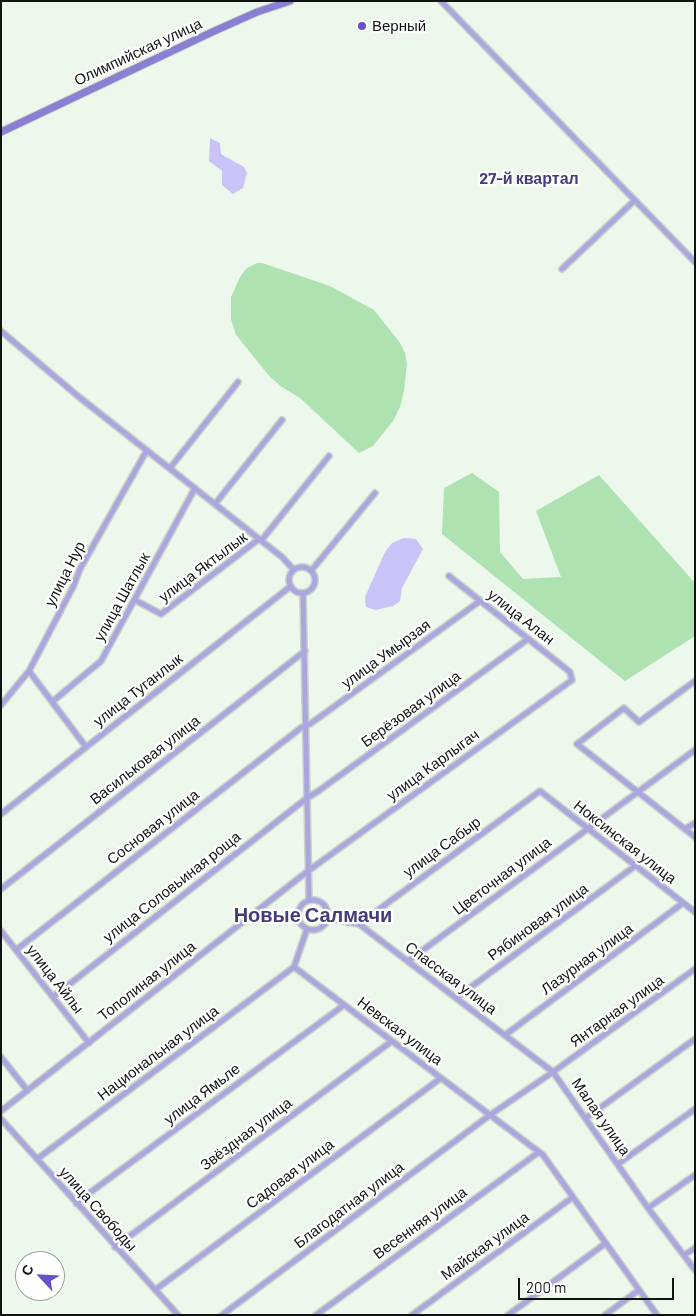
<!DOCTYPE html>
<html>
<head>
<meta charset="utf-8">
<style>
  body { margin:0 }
  #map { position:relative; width:696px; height:1316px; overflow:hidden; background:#ecf8ec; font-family:Barlow,sans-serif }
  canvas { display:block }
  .frame { position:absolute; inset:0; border:2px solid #101511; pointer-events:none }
  .north { position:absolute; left:15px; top:1251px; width:50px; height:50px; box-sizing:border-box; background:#fff; border:1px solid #9fa1a0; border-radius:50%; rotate:295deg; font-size:14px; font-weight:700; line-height:20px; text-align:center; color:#101511 }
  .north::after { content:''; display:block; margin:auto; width:18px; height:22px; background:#694fc8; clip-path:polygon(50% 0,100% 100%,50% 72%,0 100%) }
  .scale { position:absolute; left:518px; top:1278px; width:156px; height:22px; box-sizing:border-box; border:2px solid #101511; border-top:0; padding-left:6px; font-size:15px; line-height:18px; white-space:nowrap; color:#101511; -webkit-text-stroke:4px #fff; paint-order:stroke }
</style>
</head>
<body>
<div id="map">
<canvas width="696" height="1316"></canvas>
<div class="frame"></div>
<div class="north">С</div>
<div class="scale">200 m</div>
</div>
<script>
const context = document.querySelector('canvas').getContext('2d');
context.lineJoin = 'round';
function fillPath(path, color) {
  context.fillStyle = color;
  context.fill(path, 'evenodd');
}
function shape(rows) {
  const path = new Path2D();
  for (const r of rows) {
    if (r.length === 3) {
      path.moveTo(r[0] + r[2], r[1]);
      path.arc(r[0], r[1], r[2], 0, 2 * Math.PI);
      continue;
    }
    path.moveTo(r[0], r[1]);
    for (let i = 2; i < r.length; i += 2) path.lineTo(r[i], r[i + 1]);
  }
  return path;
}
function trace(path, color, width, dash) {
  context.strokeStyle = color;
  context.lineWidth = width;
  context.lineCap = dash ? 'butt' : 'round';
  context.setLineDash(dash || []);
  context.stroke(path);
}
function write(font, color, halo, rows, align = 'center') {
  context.font = font + ' Barlow,sans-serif';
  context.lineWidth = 4.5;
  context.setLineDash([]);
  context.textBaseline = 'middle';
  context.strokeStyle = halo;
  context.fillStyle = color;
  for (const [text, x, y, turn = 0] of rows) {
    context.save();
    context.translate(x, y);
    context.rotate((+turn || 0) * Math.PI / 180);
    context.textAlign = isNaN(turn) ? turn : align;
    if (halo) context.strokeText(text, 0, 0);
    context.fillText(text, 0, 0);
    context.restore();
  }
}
const green = shape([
  [257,263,262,263,330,286,374,310,400,343,405,353,407,364,404,391,400,407,393,421,373,446,359,453,300,398,282,387,270,377,236,335,231,319,231,297,240,277,247,268],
  [472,473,499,492,500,552,523,579,561,577,536,511,599,475,695,583,695,636,625,681,442,534,444,488]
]);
const water = shape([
  [210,138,220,143,221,154,244,167,247,173,243,188,233,194,222,185,222,171,209,161],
  [404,538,416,539,423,549,402,588,400,601,393,606,384,608,376,610,366,607,365,597,385,552,392,543]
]);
const street = shape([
  [441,1,695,262],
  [562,269,635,200],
  [1,331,79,397,282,557,294,570],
  [170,468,238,382],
  [215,504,282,420],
  [261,541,329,456],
  [302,580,13],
  [311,571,375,493],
  [303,593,309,900],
  [135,600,161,614,259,539],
  [29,671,86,747],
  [695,681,639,722,624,708,577,744,695,837],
  [52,702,101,661,195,488],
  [1,705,29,671,73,587,80,569,147,450],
  [1,814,291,586],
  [685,829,695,823],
  [1,889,305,651],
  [313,915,15],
  [327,918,359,924,553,1072,695,969],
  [359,924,540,791,695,912],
  [1,931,89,1043],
  [16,950,302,727,310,724,480,601],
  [408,961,695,750],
  [294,967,307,929],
  [53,997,307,798,317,792,528,639],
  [456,998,635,866],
  [505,1035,683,903],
  [1,1057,27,1090],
  [1,1111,308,871,572,680,570,672,449,576],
  [586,1118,695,1039],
  [1,1119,178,1315],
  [37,1159,294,967],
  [618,1164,695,1109],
  [76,1203,344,1005],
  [648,1208,695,1175],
  [115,1247,392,1041],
  [684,1255,695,1248],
  [155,1290,441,1078],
  [222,1315,490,1115,294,967],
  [316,1315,539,1152],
  [412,1315,573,1197],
  [508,1315,606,1243],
  [605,1315,639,1290],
  [657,1315,543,1155,490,1115,553,1072,648,1208,695,1270]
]);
const secondary = shape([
  [1,132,210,33,257,12,290,1]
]);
const markers = [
  [362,26,5,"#694fc8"]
];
const poiNames = [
  ["Верный",372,26]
];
const streetNames = [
  ["Олимпийская улица",138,52,-25],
  ["улица Яктылык",203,567,-37],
  ["улица Нур",65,574,-63],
  ["улица Шатлык",122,597,-61],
  ["улица Алан",521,617,38],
  ["улица Умырзая",386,654,-36],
  ["улица Туганлык",138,690,-38],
  ["Берёзовая улица",411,709,-36],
  ["Васильковая улица",145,760,-38],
  ["улица Карлыгач",433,765,-36],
  ["Сосновая улица",153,827,-38],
  ["Ноксинская улица",625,842,38],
  ["улица Сабыр",442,847,-36],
  ["Цветочная улица",502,876,-37],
  ["улица Соловьиная роща",172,887,-38],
  ["Рябиновая улица",538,922,-36],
  ["Лазурная улица",587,959,-36],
  ["Спасская улица",451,978,37],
  ["улица Айлы",55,979,52],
  ["Тополиная улица",147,981,-38],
  ["Янтарная улица",617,1011,-36],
  ["Невская улица",400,1031,37],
  ["Национальная улица",158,1053,-37],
  ["улица Ямьле",202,1094,-37],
  ["Малая улица",601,1117,55],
  ["Звёздная улица",246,1134,-37],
  ["Садовая улица",290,1174,-37],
  ["Благодатная улица",349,1205,-37],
  ["улица Свободы",98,1209,48],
  ["Весенняя улица",420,1223,-36],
  ["Майская улица",485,1246,-36]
];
const neighbourhoodNames = [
  ["27-й квартал",529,179]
];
const districtNames = [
  ["Новые Салмачи",313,915]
];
fillPath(green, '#aee2b0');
fillPath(water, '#c8c4f8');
trace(street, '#c9d4c9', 8);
trace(secondary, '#c9d4c9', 9);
trace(street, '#aca6df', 5);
trace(secondary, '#8a7fd2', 7);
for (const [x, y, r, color] of markers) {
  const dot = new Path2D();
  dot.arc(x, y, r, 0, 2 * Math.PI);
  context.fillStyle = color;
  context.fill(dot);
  trace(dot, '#fff', 2);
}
write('15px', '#101511', '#fff', poiNames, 'left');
write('15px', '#101511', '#fff', streetNames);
write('bold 16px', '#463c79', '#fff', neighbourhoodNames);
write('bold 20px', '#463c79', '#fff', districtNames);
</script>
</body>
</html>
